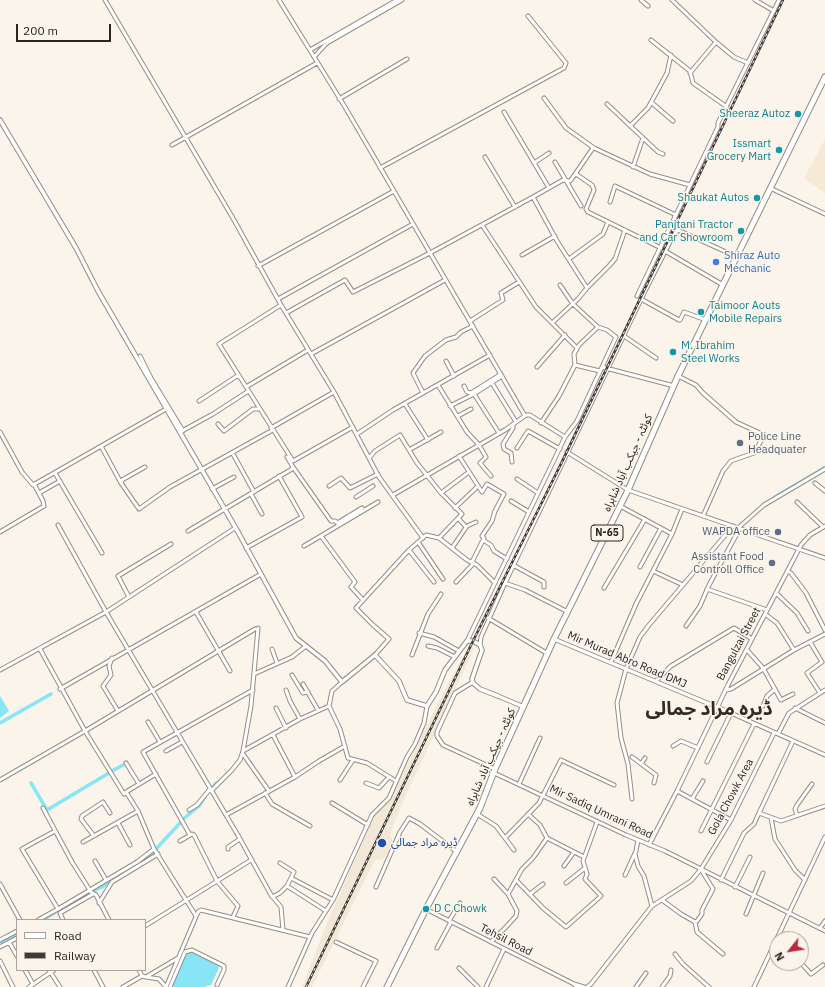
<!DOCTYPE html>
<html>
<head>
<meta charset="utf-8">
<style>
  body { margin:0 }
  #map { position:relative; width:825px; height:987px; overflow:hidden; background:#fbf4eb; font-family:"IBM Plex Sans",sans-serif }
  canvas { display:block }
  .legend { position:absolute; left:16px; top:919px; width:130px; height:52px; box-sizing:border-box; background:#fbf4eb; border:1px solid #a7a29b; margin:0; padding:5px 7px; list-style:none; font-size:12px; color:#282622 }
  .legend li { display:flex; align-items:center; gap:8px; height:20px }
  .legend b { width:20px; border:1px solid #a7a29b }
  .north { position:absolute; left:769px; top:931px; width:40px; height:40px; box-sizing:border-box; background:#fbf4eb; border:1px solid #a7a29b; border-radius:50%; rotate:240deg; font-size:11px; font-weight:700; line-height:16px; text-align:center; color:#282622 }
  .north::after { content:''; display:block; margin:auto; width:14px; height:18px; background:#b92740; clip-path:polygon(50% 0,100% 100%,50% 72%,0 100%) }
  .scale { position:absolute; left:16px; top:24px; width:95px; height:18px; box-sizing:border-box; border:2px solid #282622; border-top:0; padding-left:5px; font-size:12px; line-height:14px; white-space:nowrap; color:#282622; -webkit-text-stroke:3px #fbf4eb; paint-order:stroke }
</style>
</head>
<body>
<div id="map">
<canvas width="825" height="987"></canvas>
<ul class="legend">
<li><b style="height:5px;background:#fff"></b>Road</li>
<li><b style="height:5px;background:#3e3b37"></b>Railway</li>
</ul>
<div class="north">N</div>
<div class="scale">200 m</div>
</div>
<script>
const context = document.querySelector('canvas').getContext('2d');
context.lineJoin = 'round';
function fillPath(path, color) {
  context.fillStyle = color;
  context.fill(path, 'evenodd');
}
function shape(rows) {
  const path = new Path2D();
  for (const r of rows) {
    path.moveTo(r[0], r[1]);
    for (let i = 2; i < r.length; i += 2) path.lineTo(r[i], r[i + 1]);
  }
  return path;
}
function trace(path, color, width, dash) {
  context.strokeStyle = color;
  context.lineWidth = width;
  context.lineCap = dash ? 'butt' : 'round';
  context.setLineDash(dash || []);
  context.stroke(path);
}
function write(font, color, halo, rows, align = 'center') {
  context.font = font + ' "IBM Plex Sans","Noto Sans Arabic",sans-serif';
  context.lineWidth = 3;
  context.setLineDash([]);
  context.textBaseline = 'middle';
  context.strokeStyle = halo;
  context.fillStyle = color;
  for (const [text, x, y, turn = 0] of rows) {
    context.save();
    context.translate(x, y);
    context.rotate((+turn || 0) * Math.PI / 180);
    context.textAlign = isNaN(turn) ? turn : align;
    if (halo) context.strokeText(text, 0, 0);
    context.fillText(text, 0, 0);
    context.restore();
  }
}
const built = shape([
  [469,646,474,649,401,806,390,834,394,844,383,859,375,860,312,987,302,987,329,918,374,816,391,797,445,689]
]);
const education = shape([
  [825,139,825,193,804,178]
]);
const water = shape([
  [0,696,9,711,0,718],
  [191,951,217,964,219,968,211,985,204,987,172,987,186,952]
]);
const stream = shape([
  [774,496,825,466]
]);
const canal = shape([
  [0,723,51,694],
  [112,771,125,764],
  [31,783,47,810,109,773],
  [211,789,216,783],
  [182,820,199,806,205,797],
  [156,849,181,822],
  [93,891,102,887,154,852],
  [42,920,88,893],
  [0,943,17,934]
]);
const minor = shape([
  [105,0,234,220,281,305,334,392,379,477,423,538],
  [279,0,345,107,525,416],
  [641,0,648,6],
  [672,0,716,42,734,57,748,63],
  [755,0,774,11],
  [651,40,690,71,693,83,727,107],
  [310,50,397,0],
  [314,57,327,43,402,0],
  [690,73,716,42],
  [544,98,566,128,594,148,650,174,690,185],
  [339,99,407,59],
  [652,103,673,121],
  [607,104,658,152,663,154],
  [504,112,549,188],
  [630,126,648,108,667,73,671,55],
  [172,145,317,63],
  [485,157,515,207],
  [555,162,581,206],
  [534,163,549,153],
  [633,167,643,138],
  [380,168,564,68,566,63,528,16],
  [576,174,592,185,594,190,586,209,588,212,661,248],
  [770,188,825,214],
  [533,197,563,180,570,181,571,180,593,148],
  [610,202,615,186,676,215],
  [482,225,536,307,577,348],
  [665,251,723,285],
  [522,255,555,236],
  [569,259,603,234,608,222],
  [258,266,394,191],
  [637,296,718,127,718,123,779,0],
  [278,299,413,224],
  [641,299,679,320,680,320,684,312,706,320],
  [281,305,219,344,293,461,353,427],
  [286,313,345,280,353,292,430,253,533,197,557,241,587,288],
  [470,321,503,300,501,293,519,282],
  [552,323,578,299,587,288,609,266,615,259,625,230],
  [624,336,656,358],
  [311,354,445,280],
  [140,356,151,378,183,431],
  [446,361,454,376],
  [575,365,574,354,579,345,598,327],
  [537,367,565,335],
  [602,367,674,386],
  [678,376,696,385,703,393,736,422,762,434,762,439,754,453,731,461,723,471,703,516],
  [492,383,516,422],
  [438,385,467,432,479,445,486,457,480,463,491,476],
  [464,386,467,392,471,393,501,374],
  [246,387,308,350],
  [423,393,413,373,425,356,446,340,456,337,461,332,473,326],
  [474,394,499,433],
  [199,401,237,376,239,377],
  [405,404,428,440],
  [450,406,474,394,502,376],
  [458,416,471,409],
  [541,423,559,396,575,365,600,371],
  [218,424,224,431,253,409,258,409],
  [271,428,334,392],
  [182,431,213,414,247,392],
  [0,432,22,472,33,485,166,409],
  [357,434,393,410,490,355],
  [101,446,121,483,139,509,170,487,271,431],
  [517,448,528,431,560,449],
  [409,450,441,432],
  [567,452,628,490,825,558],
  [233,454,254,492],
  [459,456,482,492,487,484,504,494,495,511,492,521,482,536,484,538,472,562],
  [370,457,375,451,400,435,417,463,441,493,462,514,439,538],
  [512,462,511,453,504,449,503,444,513,428,513,424],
  [293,467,331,521,335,521,339,524],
  [55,473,102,553],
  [517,479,538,493],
  [121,483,122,480,145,467],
  [815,483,825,491],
  [329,486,341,478,350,488,378,474],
  [212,489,234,477],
  [39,493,60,481],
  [441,493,469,472],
  [251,494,262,514],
  [393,495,505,430,526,415,530,415,565,437],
  [356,497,373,486],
  [511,501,529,512],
  [797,502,823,527],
  [620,506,672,534],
  [455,508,478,486],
  [458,518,466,527],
  [338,524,339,522,362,508],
  [58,525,106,612,239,837,271,895,281,907,283,930],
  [738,528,764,505,825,469],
  [188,531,292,469,293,467,287,457],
  [0,532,44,506,43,501,34,484],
  [321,536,355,582,351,587,363,600],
  [483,540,491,545,494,551,507,559],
  [418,542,443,579],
  [304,546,378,502],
  [246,548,302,517,279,476],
  [452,548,467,526,476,522],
  [409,550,434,582],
  [513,565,544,582,544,587],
  [640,567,661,528],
  [653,571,683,585],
  [787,571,791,573,806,593,825,630],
  [456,582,474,563],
  [505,583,525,590,568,612],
  [604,588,645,519],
  [707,589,767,610],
  [776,593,797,613,808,631],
  [129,597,118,576,171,544],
  [196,612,230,671],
  [765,614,777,623,794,650],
  [488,618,548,654],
  [686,626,700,606,709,585,740,528],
  [419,633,434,637,459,651],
  [554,639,731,713,825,755],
  [467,641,554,460,565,437,577,421,616,337,607,330,598,327,573,304,560,285],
  [810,642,822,662,807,673,820,693],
  [480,645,481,637,505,583,646,289,673,236,678,230,737,257],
  [428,646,437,648,455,657],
  [272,649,277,663],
  [747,650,763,668,781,700,793,694],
  [375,655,389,639,373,625,356,608,409,550,426,535,439,538,467,560,477,565,495,583],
  [412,655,428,614,441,594],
  [112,658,109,666,111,675,103,686,118,711],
  [611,662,636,604,672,534,682,509],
  [0,670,106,612,235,528],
  [254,674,292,657,306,646],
  [292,675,303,693,308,692],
  [656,681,671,666,734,628,752,639],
  [342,682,332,691,329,706,340,729,348,758,367,763,396,781],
  [473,682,455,693,437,732,437,736,443,745,495,769],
  [303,684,318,710],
  [60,689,261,574],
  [286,690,290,701,300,719],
  [726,690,731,689,794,650,825,634],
  [498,696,524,707],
  [763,706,767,696,775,689],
  [276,708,286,728],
  [795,708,825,723],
  [148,722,160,742],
  [778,734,789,713,825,690],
  [273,735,295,777],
  [793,741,759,813,781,821,825,806],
  [673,746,681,741,698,748],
  [166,751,182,742],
  [243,751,251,706,258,628],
  [243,754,269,791],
  [632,757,656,775,654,783],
  [707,762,731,713],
  [126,763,139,784],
  [641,764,645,758],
  [494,773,626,835,665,851,825,931],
  [0,780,85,731,40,649],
  [340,780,353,760],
  [366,783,379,788,389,777],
  [519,784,540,738],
  [211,791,232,770,240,760,243,751,300,719,329,706],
  [677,791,731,820],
  [126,792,156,774],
  [265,793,272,804,310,826],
  [632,799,628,764,621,738,617,703,626,669,640,637,649,625,733,526],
  [692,799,703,781],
  [332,803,368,825],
  [43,808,72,862,91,892,96,895,109,920],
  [189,810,197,805,210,789],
  [477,814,496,826,514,850],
  [528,814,540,825,547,838,584,857],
  [226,815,295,777,319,761,345,746],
  [797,815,795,809,797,805,812,784],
  [771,818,775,839,795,870,805,880],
  [118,823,130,845],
  [55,831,22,849,58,909,137,862,154,849],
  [701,831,754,724],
  [190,835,143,752,253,690],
  [94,836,81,819,82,816,103,802,110,813],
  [505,838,539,803,561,760,614,785],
  [180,841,192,834,194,835,217,881,238,906,233,917],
  [83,842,138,811],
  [649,845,677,791,728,685,801,545,810,535,825,526],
  [228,849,228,847,240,839],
  [635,854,638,866,644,876,652,906],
  [95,861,106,880],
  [564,866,574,852],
  [625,875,636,851,638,840],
  [291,878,333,900],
  [516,880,543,908,566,927,601,896,585,879,587,874,583,861,597,822],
  [721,880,744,833,754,824,759,813],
  [566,883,585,868],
  [0,884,20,920],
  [287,886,326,911],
  [376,887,400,832,409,818,420,824,457,852],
  [735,887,750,857],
  [508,894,522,869,533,858,547,838],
  [530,894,543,884],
  [272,897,280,893,287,886,294,872,280,863],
  [662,900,681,914,695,922,697,921,702,914,702,910,713,889,702,871],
  [99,903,112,882,158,854],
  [426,909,574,984,577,987],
  [746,914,763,873],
  [196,916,154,849,138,811,126,792,124,794,85,731,255,629],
  [38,920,58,909],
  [63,920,60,913,93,894],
  [449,921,460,903],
  [695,922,697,932,723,954],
  [145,926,251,860],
  [820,928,825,921],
  [0,940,17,931],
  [9,942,17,956],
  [336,942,376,961,363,987],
  [491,942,507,926,516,916,517,911,508,894,494,879],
  [0,947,17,938],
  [437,948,451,922],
  [675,954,683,964,709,987],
  [0,961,13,987],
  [801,963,811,974,823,965],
  [459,968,478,987],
  [25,970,33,984],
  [49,970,60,987],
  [94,970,103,987],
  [142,976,146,977,178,958],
  [146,977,159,979,166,987],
  [574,984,584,987],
  [29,987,54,970],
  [123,987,142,976,139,970],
  [166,987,198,912,201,910,310,937],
  [170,987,185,952,192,950,224,966,224,970,217,985],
  [288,987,312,933,333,900,372,815,389,798,407,757,415,744,424,723,427,706],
  [486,987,504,949],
  [587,987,591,984,652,906,691,881,701,869,731,820,774,733],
  [636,987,646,973],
  [662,987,670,976,671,970],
  [754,987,825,837]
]);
const tertiary = shape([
  [0,120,76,248,98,291,238,532,296,638,325,661,342,682,375,655,399,681,407,700,427,706,436,692,445,670,467,641,473,641,480,645,482,650,472,679,473,683,480,689,498,696]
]);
const trunk = shape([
  [387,987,426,909,480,808,495,769,554,639,628,490,678,376,825,77]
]);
const rail = shape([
  [306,987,473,641,562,462,783,0]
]);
const markers = [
  [798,114,4,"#0f9aa8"],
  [779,150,4,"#0f9aa8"],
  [757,198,4,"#0f9aa8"],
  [741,231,4,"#0f9aa8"],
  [716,262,4,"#3f7fe0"],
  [701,312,4,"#0f9aa8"],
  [673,352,4,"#0f9aa8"],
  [740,443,4,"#5c6f8a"],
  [778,532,4,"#5c6f8a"],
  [772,563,4,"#5c6f8a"],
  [382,843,5,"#1a4fb4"],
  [426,909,4,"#0f9aa8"]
];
const shields = [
  [607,533,32]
];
const shieldNames = [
  ["N-65",607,533]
];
const cultureNames = [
  ["Sheeraz Autoz",790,114],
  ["Issmart",771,144],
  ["Grocery Mart",771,157],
  ["Shaukat Autos",749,198],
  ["Panjtani Tractor",733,225],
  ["and Car Showroom",733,238],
  ["Taimoor Aouts",709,306,"left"],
  ["Mobile Repairs",709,319,"left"],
  ["M. Ibrahim",681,346,"left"],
  ["Steel Works",681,359,"left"],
  ["D C Chowk",434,909,"left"]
];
const shopNames = [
  ["Shiraz Auto",724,256],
  ["Mechanic",724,269]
];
const serviceNames = [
  ["Police Line",748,437,"left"],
  ["Headquater",748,450,"left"],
  ["WAPDA office",770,532],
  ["Assistant Food",764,557],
  ["Controll Office",764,570]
];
const streetNames = [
  ["کوئٹہ - جیکب آباد شاہراہ",628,463,-66],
  ["Bangulzai Street",739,644,-62],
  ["Mir Murad Abro Road DMJ",627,660,23],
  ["کوئٹہ - جیکب آباد شاہراہ",491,757,-66],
  ["Gola Chowk Area",731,797,-62],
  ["Mir Sadiq Umrani Road",601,812,25],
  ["Tehsil Road",506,940,27]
];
const transitNames = [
  ["ڈیرہ مراد جمالی",391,843]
];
const townNames = [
  ["ڈیرہ مراد جمالی",709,710]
];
fillPath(built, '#f3e8d8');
fillPath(education, '#f6e9d5');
fillPath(water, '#87e5f5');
trace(stream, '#87e5f5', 1);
trace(canal, '#87e5f5', 3.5);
trace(minor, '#938d85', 5);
trace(tertiary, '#938d85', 5.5);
trace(trunk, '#938d85', 7);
trace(minor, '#fff', 3);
trace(tertiary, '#fff', 3.5);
trace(trunk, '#fff', 5);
trace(rail, '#3e3b37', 2.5);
trace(rail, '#fbf4eb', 1, [3]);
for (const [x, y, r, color] of markers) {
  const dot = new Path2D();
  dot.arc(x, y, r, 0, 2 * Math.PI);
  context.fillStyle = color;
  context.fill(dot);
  trace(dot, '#fbf4eb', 1.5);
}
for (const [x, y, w] of shields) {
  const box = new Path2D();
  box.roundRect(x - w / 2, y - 8, w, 16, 3);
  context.fillStyle = '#fbf4eb';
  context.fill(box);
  trace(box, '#282622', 1);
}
write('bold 10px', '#282622', null, shieldNames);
write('11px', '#0d838f', '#fbf4eb', cultureNames, 'right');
write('11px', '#366cbe', '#fbf4eb', shopNames, 'left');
write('11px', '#4e5e75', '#fbf4eb', serviceNames, 'right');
write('11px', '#282622', '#fbf4eb', streetNames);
write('11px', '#164399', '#fbf4eb', transitNames, 'left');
write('bold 19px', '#302b25', '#fbf4eb', townNames);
</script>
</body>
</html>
